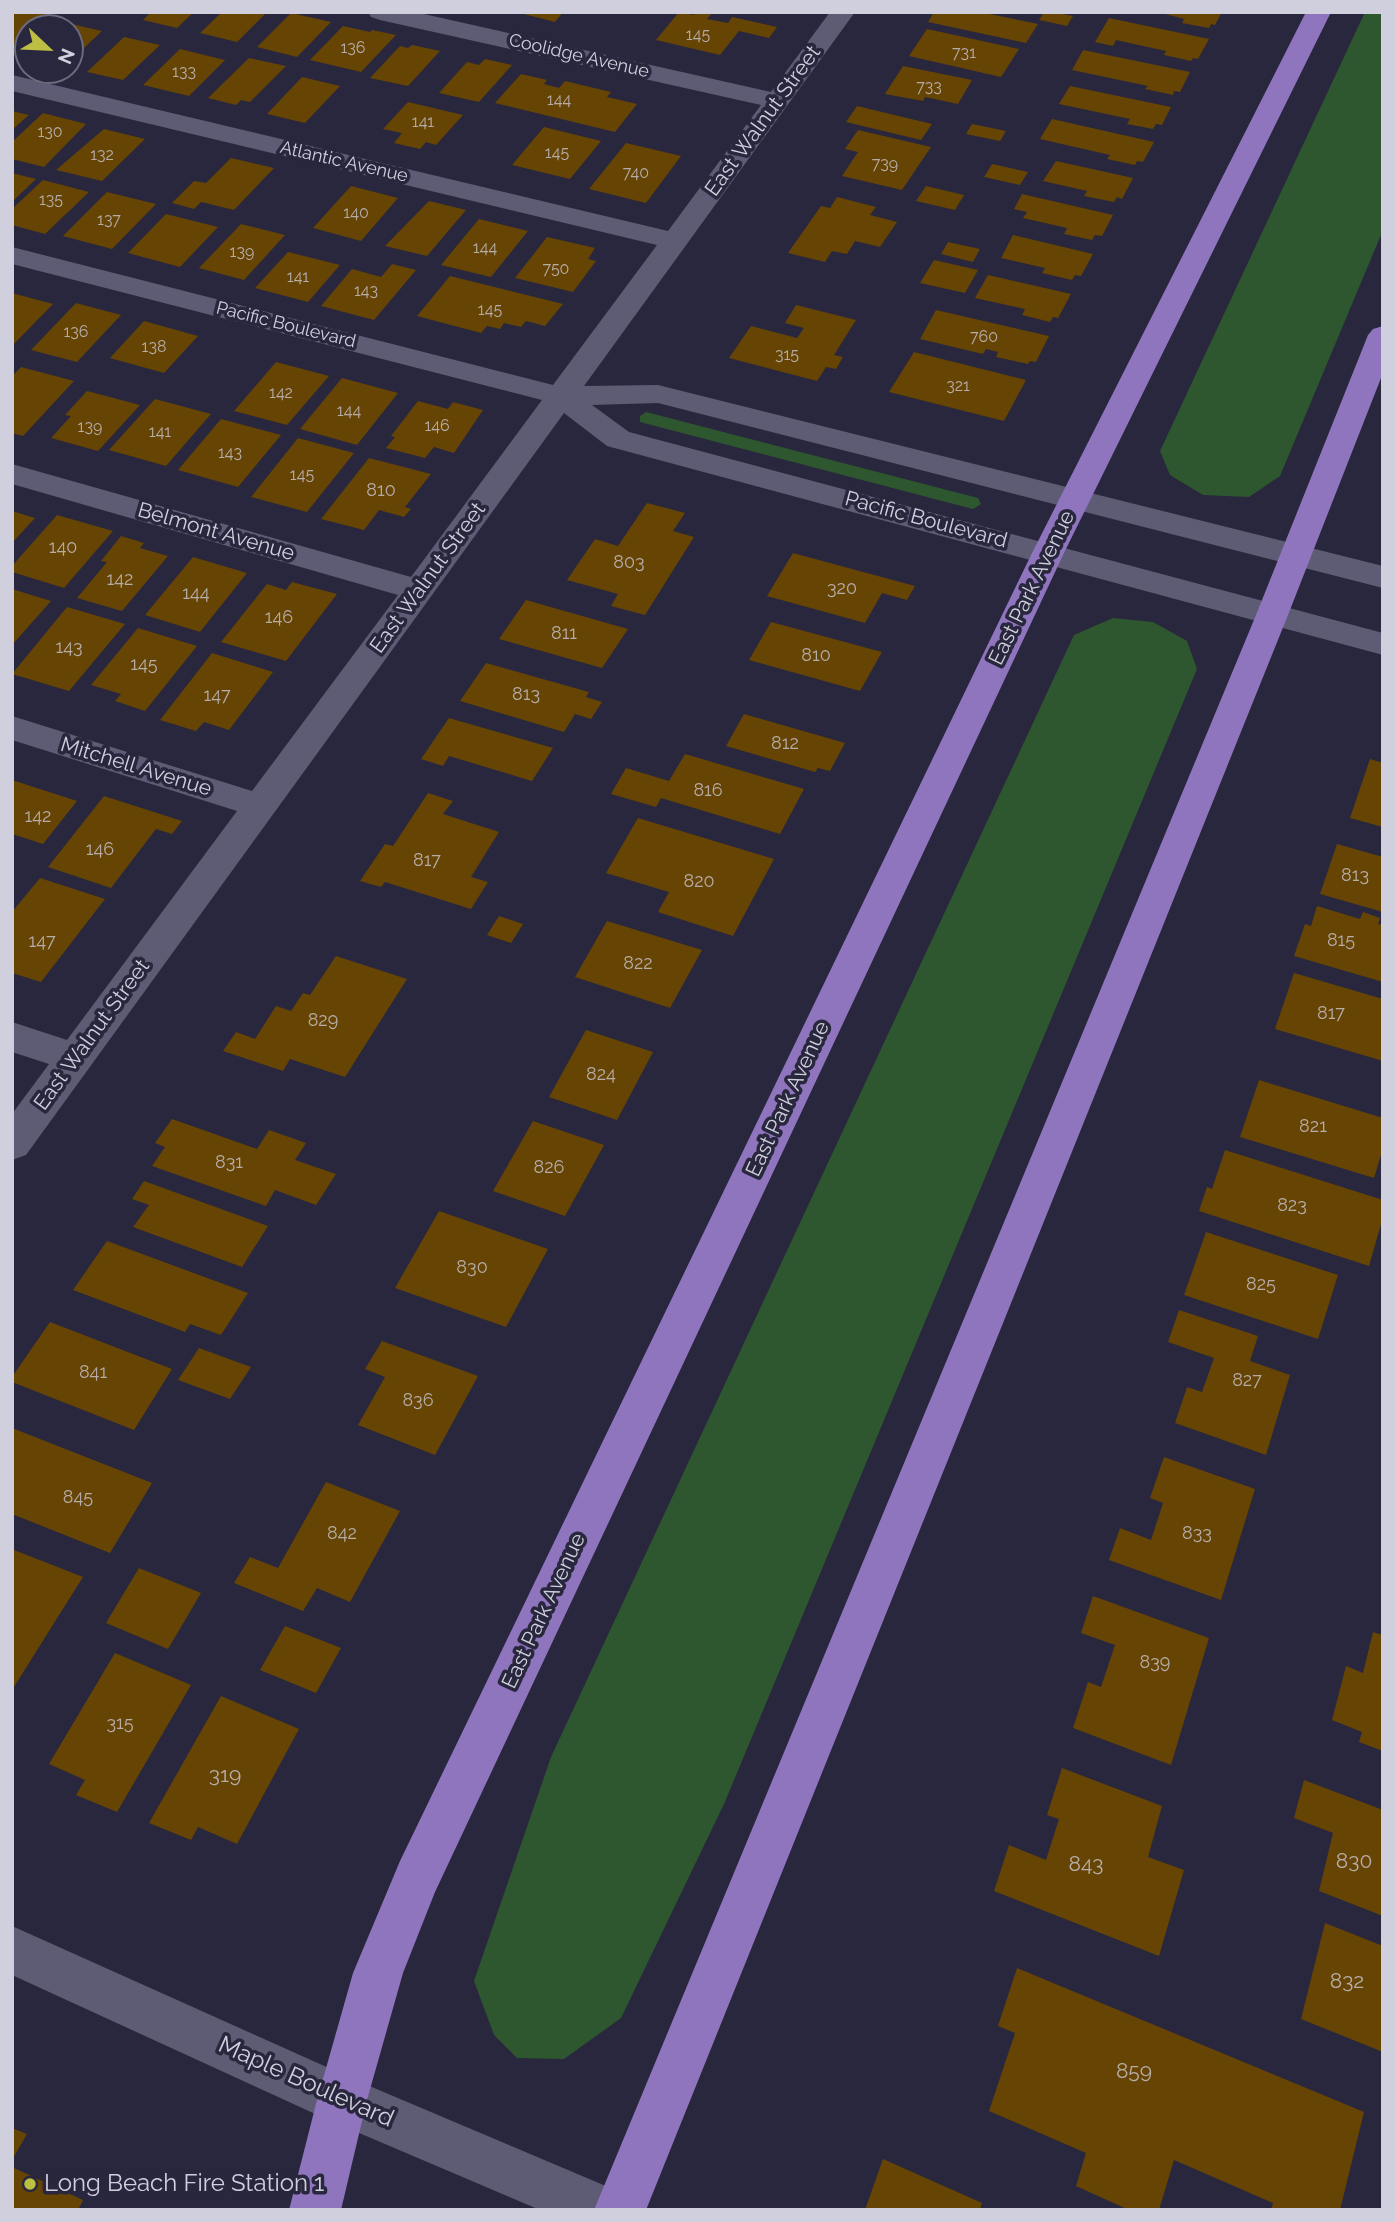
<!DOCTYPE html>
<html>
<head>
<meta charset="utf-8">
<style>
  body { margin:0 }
  #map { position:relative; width:1395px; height:2222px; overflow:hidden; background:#29273d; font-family:Raleway,sans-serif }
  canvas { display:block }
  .frame { position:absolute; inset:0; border:14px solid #d0cfde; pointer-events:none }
  .north { position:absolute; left:14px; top:14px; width:70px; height:70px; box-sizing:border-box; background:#29273d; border:2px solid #6c6a7d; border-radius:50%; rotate:113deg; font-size:19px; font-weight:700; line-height:28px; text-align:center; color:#d0cfde }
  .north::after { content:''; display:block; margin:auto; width:24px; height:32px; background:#bcbf43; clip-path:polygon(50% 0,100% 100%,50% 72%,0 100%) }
</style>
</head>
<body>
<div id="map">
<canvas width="1395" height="2222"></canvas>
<div class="frame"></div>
<div class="north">N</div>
</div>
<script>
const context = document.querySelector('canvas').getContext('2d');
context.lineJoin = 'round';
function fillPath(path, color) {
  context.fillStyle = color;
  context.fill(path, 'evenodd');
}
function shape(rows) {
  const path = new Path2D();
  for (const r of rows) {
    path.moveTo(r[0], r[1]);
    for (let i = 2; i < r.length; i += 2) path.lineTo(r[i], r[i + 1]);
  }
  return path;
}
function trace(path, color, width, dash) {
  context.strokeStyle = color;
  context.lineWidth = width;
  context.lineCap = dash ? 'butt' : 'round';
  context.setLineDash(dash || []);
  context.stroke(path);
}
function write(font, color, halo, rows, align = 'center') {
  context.font = font + ' Raleway,sans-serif';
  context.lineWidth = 7;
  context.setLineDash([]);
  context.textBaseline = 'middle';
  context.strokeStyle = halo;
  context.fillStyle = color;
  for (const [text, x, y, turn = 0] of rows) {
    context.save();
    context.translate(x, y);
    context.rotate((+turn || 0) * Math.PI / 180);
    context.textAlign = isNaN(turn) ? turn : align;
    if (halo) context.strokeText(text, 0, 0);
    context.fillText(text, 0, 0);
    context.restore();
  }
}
const green = shape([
  [1365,12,1383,12,1383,230,1280,476,1249,497,1203,495,1170,475,1160,451],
  [646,412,978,498,981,504,973,509,640,422,640,416],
  [1113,618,1153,622,1187,641,1197,669,724,1804,621,2018,564,2059,517,2058,494,2035,474,1981,551,1757,1074,635]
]);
const building = shape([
  [12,12,43,12,52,14,37,28,28,28,28,36,12,50],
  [151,12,194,12,177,28,143,20],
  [222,12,267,12,237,42,200,33],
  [516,12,563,12,555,22],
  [679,12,694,15,696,12,709,12,712,13,707,19,728,23,732,17,777,27,769,38,739,31,720,55,656,40],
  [934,12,980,12,1038,24,1026,43,928,22],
  [1044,12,1052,12,1073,16,1067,26,1039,20],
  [1158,12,1222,12,1215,25,1211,24,1209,28,1182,23,1184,19],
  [291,13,331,22,297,57,257,47],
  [1109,18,1209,39,1198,59,1193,58,1191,61,1164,55,1166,51,1116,40,1113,46,1095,42],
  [67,23,102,31,70,61,70,28,62,28],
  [343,26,370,32,372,30,396,35,361,72,310,60],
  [927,29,1019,49,1001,77,909,56],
  [124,37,160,45,123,80,87,72],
  [412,45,440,51,408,86,370,78,400,46,408,48],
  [180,49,225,60,189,96,143,85],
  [1083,50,1190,72,1180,92,1174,91,1173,95,1145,89,1148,86,1072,70],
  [249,58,286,66,250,102,241,100,236,105,208,98],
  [485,59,512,65,479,102,439,93,467,62,479,65],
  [903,66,972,80,958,104,925,97,923,101,885,94],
  [521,74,547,80,544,84,559,88,565,81,611,92,607,97,637,104,615,132,495,103],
  [302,77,340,86,305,123,267,114],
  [1070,86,1171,107,1162,125,1156,124,1153,129,1127,124,1130,119,1059,104],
  [408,102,463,115,436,145,426,142,420,149,394,143,402,133,383,129],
  [857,106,932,124,921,140,846,122],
  [12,111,29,115,12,130],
  [43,113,86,124,44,167,12,159,12,142],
  [1052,119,1154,142,1143,162,1137,161,1135,165,1107,159,1110,155,1040,139],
  [972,124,1006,131,1000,141,966,134],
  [544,127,601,141,570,179,512,165],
  [104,129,145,139,102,181,56,170],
  [858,130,931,147,902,190,842,176,858,152,845,149],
  [626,143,681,156,646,203,589,189],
  [231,158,274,168,234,210,201,202,194,209,172,203,194,181,206,183],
  [1056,161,1133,178,1122,199,1117,197,1114,202,1084,196,1087,191,1043,181],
  [992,164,1028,172,1020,185,984,177],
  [12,173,36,179,14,200,12,199],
  [43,180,89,192,45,234,12,225,12,209],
  [351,186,398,198,361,241,313,228],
  [926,186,964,195,955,210,916,201],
  [107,192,156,204,112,249,63,236],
  [1022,194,1113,215,1102,236,1095,235,1092,240,1064,234,1067,228,1023,218,1027,212,1014,209],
  [837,197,876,207,870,215,897,222,880,247,855,241,847,254,832,251,825,262,788,253,821,206,830,208],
  [429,201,466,210,427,256,385,246],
  [166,214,218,227,180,267,128,253],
  [479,219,528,231,491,277,441,265],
  [241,224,285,235,244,280,199,268],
  [1013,235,1093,254,1081,276,1075,275,1072,280,1042,273,1045,268,1001,258],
  [547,237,595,248,588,259,596,261,573,292,515,278],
  [948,242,980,249,973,262,941,254],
  [288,252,340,265,308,302,255,288],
  [934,260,978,270,965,293,920,283],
  [392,264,416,270,374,320,321,306,352,269,381,277],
  [988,275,1071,294,1058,318,1053,317,1050,322,1022,315,1025,309,975,298],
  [450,276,563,304,545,326,526,321,521,327,504,323,500,329,487,326,481,333,417,316],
  [12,293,53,304,12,346],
  [76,303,121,315,77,362,31,350],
  [796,305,856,320,834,355,843,357,836,369,826,367,817,381,729,358,751,326,797,338,804,328,785,323],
  [936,310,1049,336,1036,362,1030,361,1028,364,996,357,998,352,986,349,983,354,920,339],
  [144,321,198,336,164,373,110,358],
  [914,352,1026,380,1004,421,889,392],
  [276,362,329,376,287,425,234,411],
  [21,367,74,381,23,436,12,433,12,376],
  [342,378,398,393,357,445,300,429],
  [87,391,140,405,98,451,51,438,71,416,65,415],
  [155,399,211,414,166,466,109,450],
  [418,401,448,409,453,402,483,410,454,453,434,447,425,458,386,448,395,437,391,436],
  [221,419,281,435,238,487,178,470],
  [298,438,354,453,307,512,251,497],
  [369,458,431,474,405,507,411,509,404,517,379,510,364,530,321,519],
  [647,503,685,513,673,531,694,537,645,615,611,606,618,594,567,580,595,539,618,546],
  [12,511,35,518,12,543],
  [57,515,113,531,64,588,12,572,12,566],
  [121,536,144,543,140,548,168,556,122,611,77,598,107,562,101,561],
  [793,553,915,586,907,600,882,593,865,623,767,596],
  [193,557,247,573,200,632,145,615],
  [292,582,337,594,286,661,221,642,267,584,286,590],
  [12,589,51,601,12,645],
  [526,600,628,629,602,668,499,639],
  [67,607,125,624,69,691,12,674],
  [771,622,882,652,860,691,749,660],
  [138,628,197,646,145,711,115,701,121,694,91,685],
  [212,653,273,672,229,730,204,722,196,731,160,720],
  [486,663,589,692,586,697,602,702,591,719,575,714,564,732,460,701],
  [744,714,845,743,830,771,818,768,815,772,726,746],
  [449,718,553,748,532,781,449,756,443,766,421,759],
  [685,754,804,789,780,834,661,798,656,807,611,794,626,768,669,781],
  [1370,759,1383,763,1383,827,1350,818],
  [12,780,77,801,43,844,12,834],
  [428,793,453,801,443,814,499,832,471,877,488,882,471,909,385,882,381,887,360,881,385,844,393,846],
  [104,796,182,821,172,834,156,829,111,888,48,867],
  [638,818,774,859,733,936,658,912,669,892,606,873],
  [1337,844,1383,857,1383,912,1320,894],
  [40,878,105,899,41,982,12,973,12,912],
  [1317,906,1360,919,1363,912,1380,918,1378,924,1383,925,1383,982,1294,956,1305,924,1311,926],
  [499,916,523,924,511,943,487,935],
  [607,921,702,950,670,1008,575,977],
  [336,956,407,979,345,1077,290,1059,283,1071,223,1051,236,1032,255,1039,276,1006,291,1011,303,993,310,995],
  [1294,973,1383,999,1383,1061,1275,1029],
  [586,1030,653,1052,617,1120,549,1097],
  [1259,1080,1383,1118,1383,1148,1374,1178,1240,1137],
  [172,1119,257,1149,269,1130,306,1143,295,1160,336,1174,316,1205,275,1190,266,1206,152,1166,165,1147,155,1143],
  [533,1121,604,1145,565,1216,493,1191],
  [1225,1150,1383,1200,1383,1217,1369,1266,1199,1211,1207,1187,1212,1189],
  [144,1181,268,1226,242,1267,133,1227,149,1205,132,1199],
  [439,1211,548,1249,506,1327,395,1288],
  [1206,1232,1338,1275,1318,1339,1184,1295],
  [107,1241,248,1293,221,1335,190,1324,185,1332,73,1290],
  [1179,1310,1258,1336,1250,1361,1290,1375,1266,1455,1175,1423,1187,1387,1202,1392,1214,1358,1168,1342],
  [50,1322,172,1369,134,1430,12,1382,12,1377],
  [382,1341,478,1376,435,1455,358,1425,385,1377,365,1369],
  [199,1348,251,1367,230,1399,178,1380],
  [12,1428,152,1483,110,1553,12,1514],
  [1164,1457,1255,1489,1221,1600,1109,1560,1120,1528,1151,1540,1163,1503,1150,1498],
  [326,1482,400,1511,350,1602,317,1588,303,1611,234,1583,250,1557,278,1568],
  [14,1550,83,1577,12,1690,12,1552],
  [139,1568,201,1593,168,1649,106,1623],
  [1093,1596,1209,1638,1171,1765,1073,1728,1088,1682,1101,1687,1115,1645,1081,1633],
  [285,1626,341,1648,316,1693,260,1670],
  [1373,1632,1383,1635,1383,1751,1359,1742,1362,1732,1332,1720,1346,1666,1363,1673],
  [115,1653,191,1685,117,1812,76,1795,85,1780,49,1764],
  [221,1696,299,1729,237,1844,198,1827,191,1840,149,1823],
  [1062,1768,1162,1806,1148,1857,1184,1870,1159,1956,994,1891,1009,1845,1046,1860,1059,1819,1047,1815],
  [1304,1780,1383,1810,1383,1916,1319,1891,1333,1833,1294,1818],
  [1325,1923,1383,1946,1383,2052,1301,2019],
  [1017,1968,1364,2112,1340,2210,1271,2210,1273,2203,1174,2160,1159,2210,1129,2210,1076,2186,1086,2153,989,2111,1015,2033,998,2026],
  [12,2128,27,2134,12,2160],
  [883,2159,982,2203,980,2210,865,2210],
  [12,2167,83,2200,78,2210,12,2210]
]);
const minor = shape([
  [368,12,415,12,771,92,830,12,855,12,584,386,658,385,1383,566,1383,588,658,403,592,405,629,432,1383,633,1383,655,607,446,564,413,26,1155,12,1160,12,1114,49,1064,12,1052,12,1022,67,1040,237,811,12,740,12,716,252,791,398,595,12,484,12,464,411,577,542,400,12,264,12,247,553,385,657,245,12,91,12,75,668,231,761,105,380,20,371,17,368,12],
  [12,1926,360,2082,620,2192,628,2210,540,2210,324,2118,12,1975,12,1926]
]);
const highway = shape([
  [1306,12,1331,12,1064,553,435,1892,403,1973,367,2100,341,2210,289,2210,317,2100,353,1973,400,1861,1032,553,1306,12],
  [1383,326,1383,373,1288,615,646,2210,594,2210,1256,615,1368,335,1373,329,1383,326]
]);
const markers = [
  [30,2184,7,"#bcbf43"]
];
const farNumbernames = [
  ["145",698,35],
  ["136",353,48],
  ["731",964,53],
  ["133",184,72],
  ["733",929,87],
  ["144",559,100],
  ["141",423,122],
  ["130",50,132],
  ["145",557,153],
  ["132",102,155],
  ["739",885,164],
  ["740",636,173],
  ["135",51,200],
  ["140",356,213],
  ["137",109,220],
  ["144",485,248],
  ["139",242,252],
  ["750",556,269],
  ["141",298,277],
  ["143",366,291],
  ["145",490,310],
  ["136",76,332],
  ["760",984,337],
  ["138",154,347],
  ["315",787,355],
  ["321",958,386],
  ["142",281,393],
  ["144",349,411],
  ["146",437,426],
  ["139",90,427],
  ["141",160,432],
  ["143",230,453],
  ["145",302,475]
];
const farStreetnames = [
  ["Coolidge Avenue",579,56,13],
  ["Atlantic Avenue",344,162,13],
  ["Pacific Boulevard",286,325,14]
];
const numberNames = [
  ["810",381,491],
  ["140",63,548],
  ["803",629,563],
  ["142",120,580],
  ["320",842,589],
  ["144",196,594],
  ["146",279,618],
  ["811",564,634],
  ["143",69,648],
  ["810",816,656],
  ["145",144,665],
  ["813",526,695],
  ["147",217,696],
  ["812",785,744],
  ["816",708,791],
  ["142",38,817],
  ["146",100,850],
  ["817",427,861],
  ["813",1355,876],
  ["820",699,882],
  ["815",1341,941],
  ["147",42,942],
  ["822",638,964],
  ["817",1331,1014],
  ["829",323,1021],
  ["824",601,1075],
  ["821",1313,1127],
  ["831",229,1163],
  ["826",549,1168],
  ["823",1292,1206],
  ["830",472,1268],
  ["825",1261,1285],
  ["841",93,1373],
  ["827",1247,1381],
  ["836",418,1401],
  ["845",78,1498],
  ["842",342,1534],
  ["833",1197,1534],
  ["839",1155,1663],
  ["315",120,1724]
];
const streetNames = [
  ["East Walnut Street",763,121,-54],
  ["Pacific Boulevard",926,520,15],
  ["Belmont Avenue",216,532,16],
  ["East Walnut Street",428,578,-54],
  ["East Park Avenue",1032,588,-64],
  ["Mitchell Avenue",136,767,17],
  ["East Walnut Street",92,1035,-54],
  ["East Park Avenue",788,1099,-65],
  ["East Park Avenue",544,1611,-65]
];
const nearNumbernames = [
  ["319",225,1776],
  ["830",1354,1862],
  ["843",1086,1865],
  ["832",1347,1982],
  ["859",1134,2072]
];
const nearStreetnames = [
  ["Maple Boulevard",306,2082,24]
];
const nearPoinames = [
  ["Long Beach Fire Station 1",44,2184]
];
fillPath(green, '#2e572f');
fillPath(building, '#664404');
fillPath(minor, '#5e5c75');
fillPath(highway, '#8f74be');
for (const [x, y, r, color] of markers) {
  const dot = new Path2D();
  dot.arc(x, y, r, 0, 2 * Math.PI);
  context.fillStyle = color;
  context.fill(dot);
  trace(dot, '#29273d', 2.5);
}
write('16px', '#b6aca8', null, farNumbernames);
write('18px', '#d0cfde', '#29273d', farStreetnames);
write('18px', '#b6aca8', null, numberNames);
write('21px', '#d0cfde', '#29273d', streetNames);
write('21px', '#b6aca8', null, nearNumbernames);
write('24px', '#d0cfde', '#29273d', nearStreetnames);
write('24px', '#d0cfde', '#29273d', nearPoinames, 'left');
</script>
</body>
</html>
